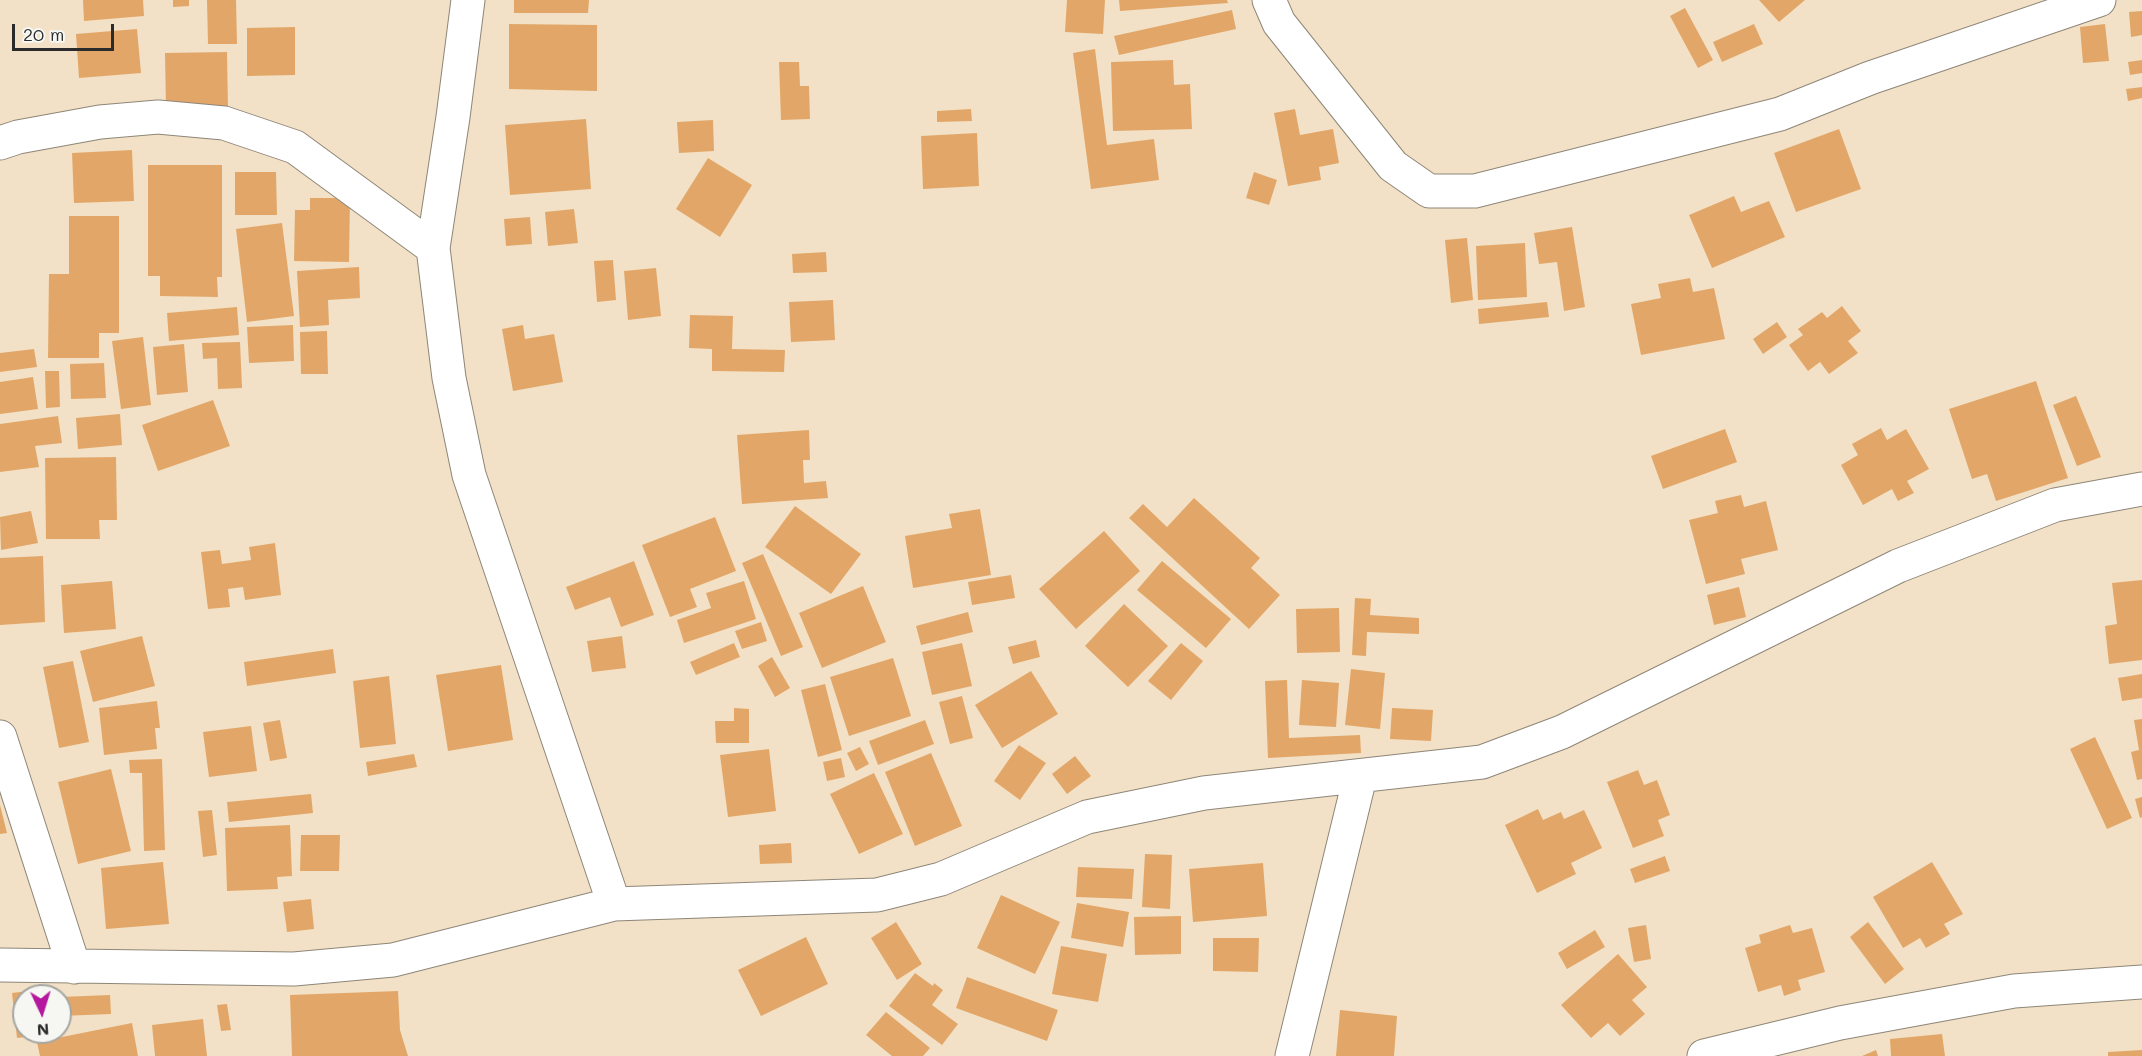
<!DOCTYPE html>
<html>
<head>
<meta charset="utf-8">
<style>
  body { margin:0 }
  #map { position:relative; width:2142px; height:1056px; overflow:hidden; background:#f2e1c6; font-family:Mali,sans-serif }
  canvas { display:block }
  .north { position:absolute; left:12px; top:984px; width:60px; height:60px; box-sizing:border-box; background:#f6f6f2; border:2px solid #a5a5a2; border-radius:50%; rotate:176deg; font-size:16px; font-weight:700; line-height:24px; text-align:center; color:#2b2b2b }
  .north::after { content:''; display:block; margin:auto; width:21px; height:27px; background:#b5179e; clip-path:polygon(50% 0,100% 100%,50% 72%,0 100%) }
  .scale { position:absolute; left:12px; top:24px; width:102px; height:27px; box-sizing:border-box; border:3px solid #2b2b2b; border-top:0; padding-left:8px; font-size:18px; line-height:21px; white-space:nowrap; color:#2b2b2b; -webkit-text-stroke:4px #f6f6f2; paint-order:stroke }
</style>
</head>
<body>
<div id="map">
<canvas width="2142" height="1056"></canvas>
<div class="north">N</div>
<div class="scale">20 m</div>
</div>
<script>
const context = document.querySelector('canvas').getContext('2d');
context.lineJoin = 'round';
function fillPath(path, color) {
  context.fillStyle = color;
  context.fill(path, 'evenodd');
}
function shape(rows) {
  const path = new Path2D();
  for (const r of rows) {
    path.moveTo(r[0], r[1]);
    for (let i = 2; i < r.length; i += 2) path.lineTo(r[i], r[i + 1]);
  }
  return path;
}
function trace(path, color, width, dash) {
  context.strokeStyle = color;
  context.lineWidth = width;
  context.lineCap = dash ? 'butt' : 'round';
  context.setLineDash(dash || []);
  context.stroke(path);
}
const building = shape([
  [83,0,143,0,144,16,84,21],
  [173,0,189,0,189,6,173,7],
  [207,0,236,0,237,44,208,44],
  [514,0,589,0,588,13,514,13],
  [1067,0,1105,0,1103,34,1065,32],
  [1119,0,1227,0,1228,3,1120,11],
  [1759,0,1805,0,1779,22],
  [1685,8,1713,60,1698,68,1670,16],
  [1232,10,1236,29,1119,55,1114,36],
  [2142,11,2142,35,2131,37,2129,12],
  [509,24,597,25,597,91,509,89],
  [1754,24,1763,44,1722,62,1713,42],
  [2105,24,2109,61,2083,63,2080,27],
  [295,27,295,75,247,76,247,28],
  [137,29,141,73,79,78,76,34],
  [1095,49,1107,145,1154,139,1159,180,1091,189,1073,53],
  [227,52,228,108,166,108,165,53],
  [1173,60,1174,85,1190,84,1192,129,1113,131,1111,62],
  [2142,60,2142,73,2130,75,2128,62],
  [779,62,799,62,800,86,809,86,810,119,781,120],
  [2142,87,2142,98,2128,101,2126,89],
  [971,109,972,121,937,122,937,111],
  [1295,109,1300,135,1333,129,1339,163,1319,167,1321,180,1288,186,1274,113],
  [586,119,591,189,510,195,505,125],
  [713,120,714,151,679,153,677,122],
  [1839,129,1861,189,1796,212,1774,153],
  [977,133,979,186,923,189,921,136],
  [132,150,134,201,74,203,72,153],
  [708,158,752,185,720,237,676,209],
  [148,165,222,165,222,277,217,277,218,297,160,296,160,276,148,276],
  [235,172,276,172,277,215,235,215],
  [1254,172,1277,180,1269,205,1246,198],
  [1734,196,1741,212,1769,201,1785,237,1712,268,1689,215],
  [310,198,350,198,349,262,294,261,295,210,310,210],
  [574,209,578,243,548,246,545,212],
  [69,216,119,216,119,333,99,333,99,358,48,358,49,274,69,274],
  [530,217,532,244,506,246,504,219],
  [282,223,294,316,247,322,236,229],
  [1572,227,1585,307,1564,311,1557,262,1539,264,1534,233],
  [1467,238,1473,300,1451,303,1445,240],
  [1525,243,1527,297,1478,300,1476,246],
  [826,252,827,272,793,273,792,254],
  [613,260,616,300,597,302,594,261],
  [359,267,360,298,328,300,329,325,300,327,297,271],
  [656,268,661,316,628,320,624,271],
  [1690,278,1693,292,1714,288,1725,339,1641,355,1631,304,1661,298,1658,284],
  [833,300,835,340,791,342,789,302],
  [1547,302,1549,317,1479,324,1478,309],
  [1842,306,1861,331,1848,341,1858,353,1829,374,1820,362,1808,371,1789,345,1803,335,1798,329,1822,312,1827,318],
  [237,307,239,335,169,341,167,313],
  [690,315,733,316,732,349,785,350,784,372,712,371,712,349,689,348],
  [1777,322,1787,337,1763,354,1753,339],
  [293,325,294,361,249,363,247,327],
  [523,325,525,339,554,334,563,382,513,391,502,329],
  [327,331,328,374,301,374,300,332],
  [143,337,151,405,121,409,112,341],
  [240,342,242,388,218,389,217,358,203,359,202,343],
  [184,344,188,392,157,395,153,347],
  [34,349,37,367,0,372,0,353],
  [104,363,106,398,71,399,70,364],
  [45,371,59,371,60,407,46,408],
  [33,377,38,409,0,414,0,382],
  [2036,381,2068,478,1996,501,1987,474,1972,479,1949,409],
  [2076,396,2101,457,2077,466,2053,405],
  [213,400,230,446,158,471,142,425],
  [120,414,122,445,78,449,76,418],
  [58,416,62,443,35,446,39,467,0,472,0,424],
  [1881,428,1887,440,1906,429,1929,469,1907,481,1914,493,1898,501,1892,489,1863,505,1841,465,1858,455,1852,444],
  [1725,429,1737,462,1663,489,1651,456],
  [809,430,810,460,803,460,804,483,826,481,828,498,742,504,737,435],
  [116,457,117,520,99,520,100,539,46,539,45,458],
  [1741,495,1744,507,1766,501,1778,550,1741,559,1745,574,1706,584,1689,520,1718,513,1715,501],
  [1194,498,1260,558,1251,568,1280,595,1249,629,1129,518,1143,504,1167,527],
  [795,506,861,554,831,594,765,547],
  [980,509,991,575,913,588,905,536,952,528,949,514],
  [31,511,38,543,1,550,0,517],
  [715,517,736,571,690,589,697,607,670,617,642,545],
  [1104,531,1140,571,1076,629,1039,589],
  [275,543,281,595,245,600,243,587,228,589,230,607,208,609,201,552,220,550,222,564,251,560,249,547],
  [763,554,803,647,781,656,742,563],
  [43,556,45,622,0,625,0,558],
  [634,561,654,615,621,627,610,597,575,610,566,587],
  [1162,561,1231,619,1206,648,1137,590],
  [1011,575,1015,598,972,605,968,582],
  [2142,580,2142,660,2109,664,2105,626,2117,624,2112,583],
  [112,581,116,629,64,633,61,585],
  [744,581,756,619,684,643,677,620,711,608,706,593],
  [863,586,886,642,822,668,799,613],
  [1739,587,1746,617,1714,625,1707,595],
  [1355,598,1371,599,1370,615,1419,618,1419,634,1367,632,1366,656,1352,655],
  [1124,604,1168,646,1128,687,1085,646],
  [1339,608,1340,652,1297,653,1296,609],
  [968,612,973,632,921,645,916,626],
  [761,622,767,641,742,649,735,631],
  [142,636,155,686,93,702,80,651],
  [622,636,626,668,592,672,587,641],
  [1036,640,1040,657,1013,664,1008,647],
  [734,643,740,657,696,675,690,662],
  [962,643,972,686,932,695,922,652],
  [1181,643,1203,661,1171,700,1148,681],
  [333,649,336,673,247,686,244,662],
  [772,657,790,688,775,697,758,666],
  [893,658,911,716,849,736,830,677],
  [73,661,89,742,59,748,43,667],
  [501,665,513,740,448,751,436,675],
  [1351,669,1385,673,1380,729,1345,725],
  [1031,671,1058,714,1002,748,975,705],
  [2142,674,2142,698,2122,701,2118,678],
  [389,676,396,744,360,748,353,681],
  [1287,680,1289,738,1360,735,1361,753,1268,758,1265,681],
  [1302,680,1339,683,1336,727,1299,725],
  [825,684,842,750,818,757,801,690],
  [962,696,973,738,950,744,939,702],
  [157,701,160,728,155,728,157,749,104,755,99,708],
  [734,708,749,709,749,743,716,743,715,721,734,721],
  [1392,708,1433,710,1431,741,1390,739],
  [2142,719,2142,779,2137,780,2131,752,2139,750,2134,720],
  [280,720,287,758,270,761,263,723],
  [925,720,934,744,878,765,869,741],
  [251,726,257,771,209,777,203,732],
  [2095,737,2132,818,2107,829,2070,749],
  [1019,745,1046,763,1020,800,994,781],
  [860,747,869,764,856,771,847,753],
  [769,749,776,811,728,817,720,755],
  [931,753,962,826,915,846,885,772],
  [414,754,417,767,368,776,366,762],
  [1075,756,1091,776,1067,794,1052,774],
  [841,758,845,777,827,781,823,762],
  [162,759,165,850,144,851,142,773,130,773,129,760],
  [111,769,131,851,78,864,58,782],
  [1638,770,1644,785,1657,780,1670,815,1658,820,1664,836,1633,848,1607,782],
  [874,773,903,834,859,854,830,794],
  [311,794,313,813,229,822,227,802],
  [2142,797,2142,817,2140,818,2135,799],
  [0,805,7,833,0,834],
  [1538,809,1543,820,1561,812,1564,819,1584,810,1602,848,1571,863,1576,874,1537,893,1505,825],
  [212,810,217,855,203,857,198,811],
  [290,825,292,876,277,877,278,889,227,891,225,828],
  [301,835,340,835,339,871,300,871],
  [791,843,792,863,760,864,759,845],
  [1145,854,1172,855,1170,909,1142,907],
  [1665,856,1670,871,1635,883,1630,869],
  [163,862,169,924,106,929,101,868],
  [1932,862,1963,914,1944,924,1950,934,1926,948,1920,938,1903,948,1873,897],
  [1263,863,1267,916,1193,922,1189,869],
  [1078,867,1134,869,1132,899,1076,897],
  [1001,895,1060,922,1035,974,977,948],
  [311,899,314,929,287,932,283,902],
  [1077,903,1129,912,1123,947,1071,938],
  [1181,916,1181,954,1135,955,1134,917],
  [896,922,922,964,897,980,871,938],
  [1868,922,1904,969,1885,984,1850,937],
  [1646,925,1651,959,1634,962,1628,928],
  [1790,925,1793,933,1812,928,1825,972,1798,980,1801,990,1784,996,1781,985,1758,992,1745,948,1761,943,1759,935],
  [1595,930,1605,947,1567,969,1558,953],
  [806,937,828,984,761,1016,738,970],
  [1213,938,1259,938,1258,972,1213,971],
  [1061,946,1107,954,1098,1002,1052,994],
  [1618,954,1647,987,1632,1000,1645,1014,1620,1036,1608,1023,1591,1038,1561,1005],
  [915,973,933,986,934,983,943,990,932,1005,958,1024,942,1045,889,1006],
  [967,977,1058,1010,1047,1041,956,1008],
  [37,990,38,996,24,996,24,1032,42,1032,42,1035,17,1038,12,993],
  [398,991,400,1030,408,1056,292,1056,290,995],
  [110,995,111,1014,60,1016,60,997],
  [227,1004,231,1030,221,1031,217,1005],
  [1340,1010,1397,1016,1394,1056,1336,1056],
  [886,1012,930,1048,923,1056,892,1056,866,1035],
  [203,1019,207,1056,155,1056,152,1025],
  [132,1023,138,1056,40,1056,37,1042],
  [1942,1034,1945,1056,1891,1056,1890,1039],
  [1876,1050,1878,1056,1862,1056],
  [2142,1050,2142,1056,2108,1056,2108,1052]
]);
const street = shape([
  [468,0,453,117,433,248,449,378,469,475,614,904],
  [1269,0,1279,23,1393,166,1429,191,1475,191,1780,114,1870,78,2099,0],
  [0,143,18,137,100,122,158,117,224,123,295,147,433,248],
  [0,737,74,967],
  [0,965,294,969,393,960,614,904,877,895,941,879,1087,817,1204,793,1482,762,1562,732,1898,566,2055,505,2142,489],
  [1292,1056,1360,777],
  [1704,1056,1840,1023,2014,991,2142,982]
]);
fillPath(building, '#e2a768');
trace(street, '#8e8678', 35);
trace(street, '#fff', 33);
</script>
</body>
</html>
